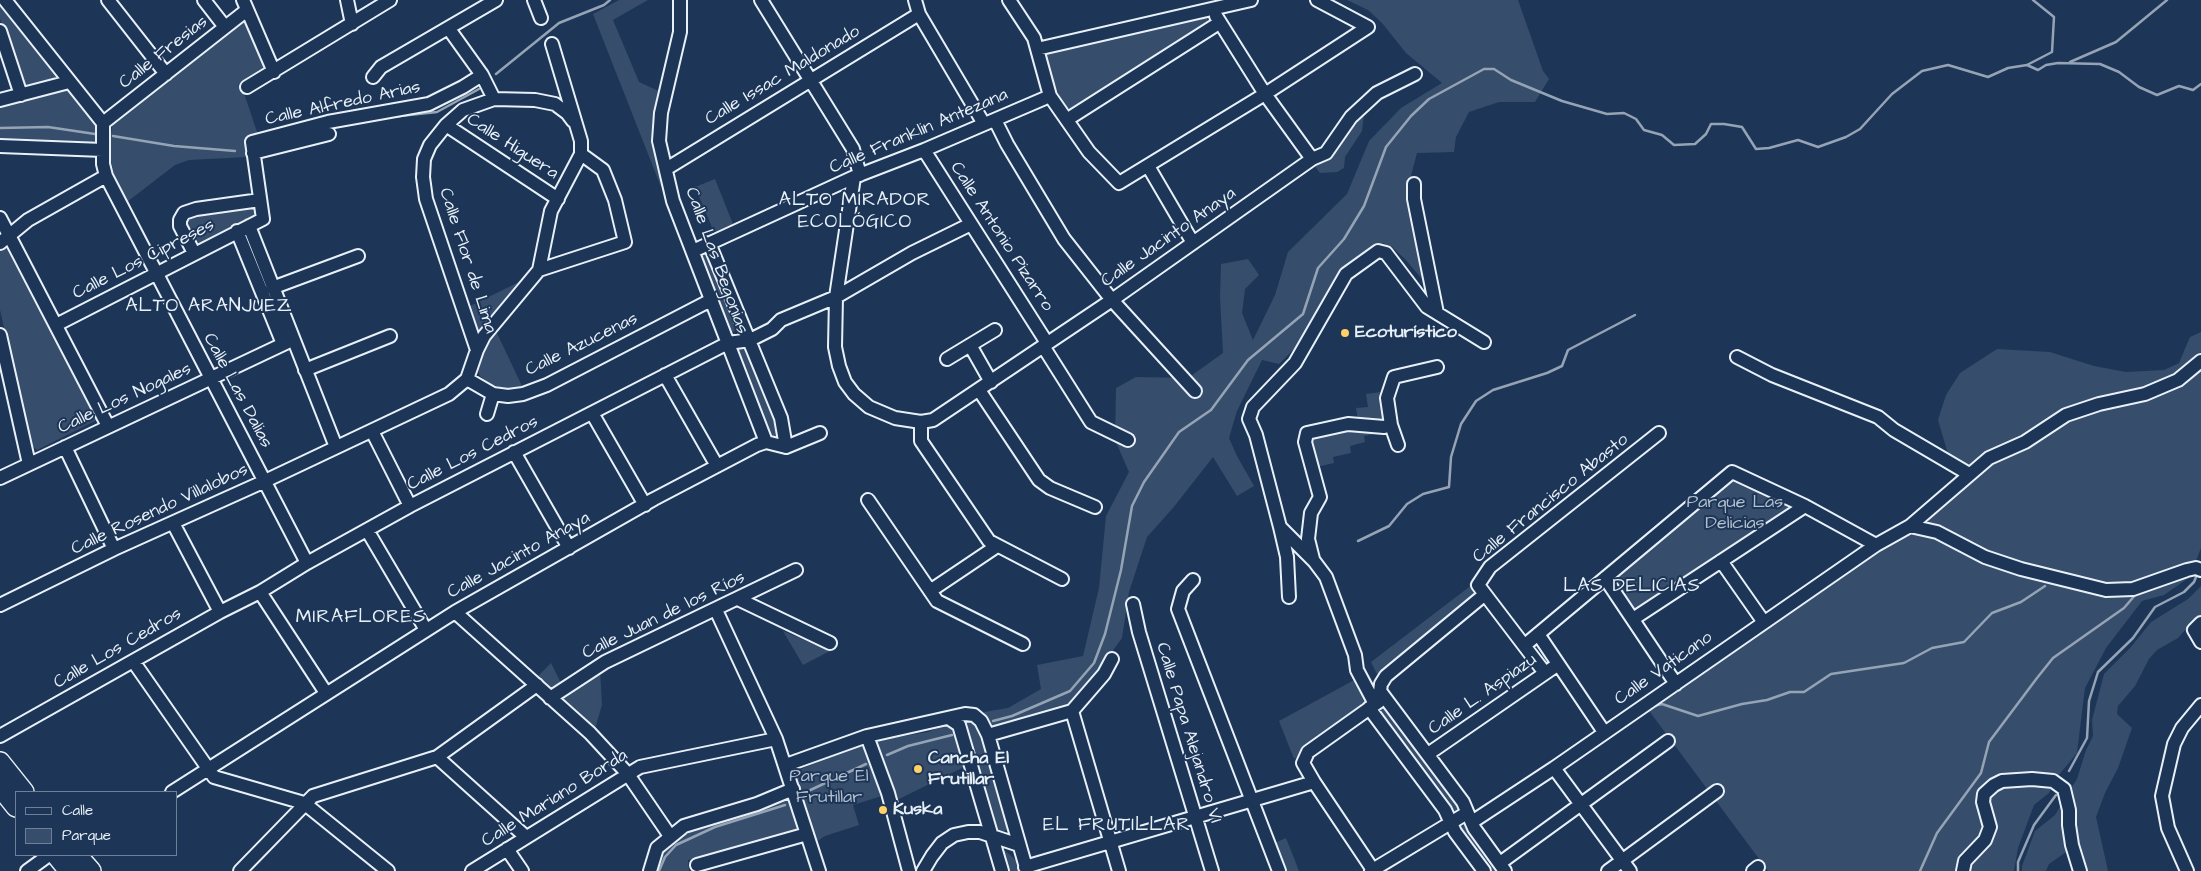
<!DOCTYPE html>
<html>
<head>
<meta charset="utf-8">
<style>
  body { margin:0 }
  #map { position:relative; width:2201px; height:871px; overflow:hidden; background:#1d3557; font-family:"Architects Daughter",sans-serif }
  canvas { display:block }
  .legend { position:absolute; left:15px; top:791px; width:162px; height:65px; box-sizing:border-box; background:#1d3557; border:1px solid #6e8097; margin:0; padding:6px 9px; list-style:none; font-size:15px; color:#e8f1f8 }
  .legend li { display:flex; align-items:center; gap:10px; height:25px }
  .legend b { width:25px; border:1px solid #6e8097 }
</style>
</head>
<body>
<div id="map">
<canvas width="2201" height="871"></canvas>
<ul class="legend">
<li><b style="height:6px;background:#1d3557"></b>Calle</li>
<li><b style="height:14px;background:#374d6c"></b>Parque</li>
</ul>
</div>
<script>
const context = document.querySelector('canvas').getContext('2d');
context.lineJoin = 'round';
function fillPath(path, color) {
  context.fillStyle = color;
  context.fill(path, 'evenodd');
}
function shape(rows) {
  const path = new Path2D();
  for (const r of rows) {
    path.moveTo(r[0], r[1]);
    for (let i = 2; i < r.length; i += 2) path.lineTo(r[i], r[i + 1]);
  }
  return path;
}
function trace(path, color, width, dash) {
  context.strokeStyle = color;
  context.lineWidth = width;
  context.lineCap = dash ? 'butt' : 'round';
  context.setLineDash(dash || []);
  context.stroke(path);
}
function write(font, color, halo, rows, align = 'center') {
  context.font = font + ' "Architects Daughter",sans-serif';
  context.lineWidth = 4;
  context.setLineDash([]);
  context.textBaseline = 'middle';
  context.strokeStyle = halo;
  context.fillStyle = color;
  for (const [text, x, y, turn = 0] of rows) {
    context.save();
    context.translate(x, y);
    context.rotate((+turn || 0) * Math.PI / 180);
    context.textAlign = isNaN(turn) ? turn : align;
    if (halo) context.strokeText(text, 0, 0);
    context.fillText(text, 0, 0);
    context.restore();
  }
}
const green = shape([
  [0,0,60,78,25,88,21,81,0,19],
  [619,0,648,0,613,20,639,82,661,92,658,156,661,187,593,14],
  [1347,0,1518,0,1543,71,1549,79,1535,102,1499,102,1469,112,1456,137,1454,152,1417,153,1408,187,1416,219,1413,227,1427,285,1405,259,1392,247,1383,243,1359,256,1345,270,1299,344,1279,364,1262,360,1237,411,1229,438,1237,456,1254,486,1237,496,1213,457,1173,508,1147,537,1129,592,1122,638,1083,692,1068,708,994,730,989,728,984,712,1008,708,1041,689,1037,665,1083,656,1099,588,1106,516,1129,472,1115,440,1116,388,1136,377,1188,378,1223,353,1220,297,1221,264,1248,259,1259,275,1245,289,1242,313,1253,340,1275,295,1288,252,1347,194,1369,141,1401,108,1442,83,1406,53,1382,23,1368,10],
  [1203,16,1207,17,1208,22,1073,111,1063,105,1045,59,1047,54,1051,51],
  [241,22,248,23,266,68,260,74,238,85,245,96,258,135,246,140,248,157,189,160,175,165,127,202,116,182,108,149,113,122],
  [64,88,72,92,99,124,98,139,95,143,90,146,0,142,0,106],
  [1361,112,1364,114,1362,131,1345,157,1344,168,1337,172,1320,173,1313,164],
  [715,179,733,224,714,232,695,187],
  [255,204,257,215,199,246,184,221,186,215],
  [9,244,99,419,37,450,31,445,0,310,0,251],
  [705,249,738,330,732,332,699,252],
  [519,282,502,302,485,329,478,336,468,307],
  [495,329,522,386,512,389,499,387,489,383,480,376,476,364],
  [2201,332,2201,354,2175,375,2142,390,2070,407,1968,466,1948,454,1938,420,1946,395,1960,373,1997,349,2050,352,2094,366,2126,372,2164,370,2179,363,2190,337],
  [738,345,748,347,779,436,776,440,768,439,734,347],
  [2201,369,2201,548,2196,561,2136,583,2102,585,1999,558,1921,525,1980,470,2016,449,2085,413,2152,399,2175,390],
  [1380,392,1384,419,1381,423,1358,420,1356,408,1368,407,1366,394],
  [1348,429,1384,432,1364,436,1365,442,1350,446,1351,453,1333,457,1334,463,1317,467,1310,444,1312,437],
  [1736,479,1795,506,1638,610,1635,609,1615,583,1615,575,1620,569],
  [1913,534,1933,537,2001,569,2098,594,2129,595,2193,575,2164,595,2142,601,2106,648,2085,688,2077,753,2058,776,2049,793,2034,805,2018,848,2014,871,1768,871,1647,708,1890,544],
  [1473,584,1474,594,1469,602,1378,676,1371,662],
  [2201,586,2201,616,2194,620,2178,638,2157,650,2149,659,2135,686,2118,706,2117,714,2132,728,2118,768,2105,793,2096,817,2108,871,2085,871,2075,834,2074,803,2070,790,2077,779,2086,750,2093,736,2092,720,2104,674,2131,647,2151,622,2188,599],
  [783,631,830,651,803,665],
  [551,663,562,685,550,690,536,678],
  [600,669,602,705,595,729,566,704,563,701,563,695],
  [1356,679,1367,698,1365,704,1294,759,1279,721],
  [1381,706,1386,708,1460,808,1457,812,1453,811,1378,710],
  [973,719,981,729,1008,824,1008,828,1005,831,998,832,962,720],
  [950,724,954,724,968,765,895,801,876,746,876,743,880,740,928,732],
  [860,744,866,748,885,795,853,805,859,825,825,836,816,842,794,772],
  [791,793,802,828,720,853,688,860,689,871,653,871,659,853,681,833],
  [2064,800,2069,850,2049,864,2046,871,2022,871,2022,866,2035,831,2055,815],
  [1464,825,1497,871,1488,871,1458,830],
  [1286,838,1299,871,1283,871,1272,844],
  [1002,848,1019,863,1021,871,1006,871,1000,850]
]);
const stream = shape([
  [2070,62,2116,42,2167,0],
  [2027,65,2038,70,2046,65,2058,63,2100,64,2119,72,2139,87,2157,95,2179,86,2193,90,2201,84],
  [496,74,559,23,604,5,610,0],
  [391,117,437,112,479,89],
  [0,128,48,127,95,134],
  [113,136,174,146,235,151],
  [1358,541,1389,526,1407,504,1423,494,1449,487,1451,457,1461,424,1476,401,1493,390,1547,373,1562,366,1568,350,1635,315],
  [1654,706,1662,704,1698,716,1742,704,1767,700,1790,692,1804,692,1831,674,1904,663,1932,648,1964,642,1992,613,2021,602,2045,586],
  [993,721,1012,716,1070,691,1094,663,1105,634,1121,570,1132,506,1144,482,1179,432,1211,410,1248,360,1303,314,1318,268,1344,239,1364,206,1386,147,1411,116,1429,99,1484,69,1494,69,1511,80,1562,101,1607,114,1624,113,1636,119,1644,130,1662,135,1674,145,1695,144,1706,134,1711,124,1724,124,1742,127,1756,149,1769,148,1798,140,1818,147,1846,137,1860,129,1892,94,1922,71,1948,65,1988,77,2008,68,2027,65,2052,52,2054,17,2033,0],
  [887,755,908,746,952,735],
  [2069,771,2087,738,2089,701,2098,672,2133,638,2155,607,2184,592,2194,582,2198,572],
  [804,793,866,764],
  [659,871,665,857,676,845,715,827,785,805],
  [1920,871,1937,833,1981,773,1989,742,2037,678,2053,658,2124,608,2136,594],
  [2018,871,2018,862,2034,825,2056,795]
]);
const minor = shape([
  [5,0,103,123],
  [108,0,166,74],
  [204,0,225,27],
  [243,0,274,72],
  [347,0,352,24],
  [534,0,541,18],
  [680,0,680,32,661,113,659,141,673,201,766,442],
  [761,0,853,149,860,175],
  [915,0,919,14,984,124],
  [1009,0,1034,38,1050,96,1089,152,1119,183,1265,94,1368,27],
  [1317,0,1368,27],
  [1216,16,1265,94,1312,159],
  [449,29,482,75,494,99],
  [0,31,21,95],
  [1037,49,1251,0],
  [373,77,381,67,496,0],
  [247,87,390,0],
  [0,100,69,82],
  [1068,119,1219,23],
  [995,120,1007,144,1064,239,1112,300,1195,391],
  [103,123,103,164,106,176,307,563],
  [103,123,247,10],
  [446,125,558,199],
  [0,146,103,150],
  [924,150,1047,343],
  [253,153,329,134],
  [1148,166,1193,243],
  [666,169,919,14],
  [854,177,836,297,835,347,839,366,845,382,854,394,869,407,895,418,921,422,933,420,1112,300,1312,159,1326,153,1351,117,1377,93,1415,74],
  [1414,184,1414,199,1437,313],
  [0,218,108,426],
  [249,226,336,447],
  [237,231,283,344],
  [0,243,28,220,106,176],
  [709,243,781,418,786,447],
  [693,251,854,177,924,150,1050,96],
  [194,253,180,226,180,220,184,213,196,209,260,200],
  [539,270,625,242,615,200,603,170,581,154],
  [272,288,358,256],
  [56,325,263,219,252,142,328,122,429,104,463,87,482,75],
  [0,335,29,464],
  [970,345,991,382],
  [1043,346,1091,422,1128,440],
  [477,350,426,199,423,177,424,159,430,145,446,125,463,110,494,99,535,100,555,104,567,113,573,121],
  [1737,357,1772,375,1878,417,1894,430,1969,474],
  [947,359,995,330],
  [305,370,390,336],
  [665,375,717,466],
  [467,379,493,394,508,396,523,394,547,385,711,300],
  [979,390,1039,480,1050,488,1095,507],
  [592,413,645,505],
  [487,414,493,394],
  [921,422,921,441,989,541,1062,579],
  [372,431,410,506],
  [1398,445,1391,425,1387,398,1394,377,1437,367],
  [65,447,114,549],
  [514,452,569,548],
  [0,478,292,340],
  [868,500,937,601,1023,644],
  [173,523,220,612],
  [1910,526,1937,532,1985,557,2021,569,2106,590,2133,589,2187,570,2196,568,2201,570],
  [1280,527,1287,557,1289,597],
  [367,530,426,630],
  [1313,559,1308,539,1311,513,1320,497,1305,442,1307,433,1348,424,1384,427,1391,425],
  [1721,561,1763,621],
  [1605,578,1676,684],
  [1193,580,1183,591,1178,609,1279,871],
  [930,591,997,546],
  [260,592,326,693],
  [1484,595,1386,676,1381,684,1380,691,1463,802,1474,828,1505,871],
  [738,599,830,643],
  [1133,604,1139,632,1212,871],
  [0,605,114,549,265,481,449,394,467,379,477,350,484,336,539,270,551,211,581,154,581,141,552,44],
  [716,610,776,739,819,871],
  [455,612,590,733,627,773,670,836],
  [1633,619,1805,506],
  [2201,623,2194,630,2201,642],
  [1538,634,1604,732],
  [1525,645,1732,472,1805,506,1876,545],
  [133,661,214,777,304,803,388,871],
  [1545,673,1478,585,1490,567,1659,433],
  [550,698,605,662,796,570],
  [1375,704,1357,670,1355,655,1326,577,1314,561,1280,527,1256,435,1249,419,1253,407,1295,363,1346,274,1378,251,1386,253,1427,307,1484,342],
  [1369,708,1445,810,1455,832,1484,871],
  [1072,711,1119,871],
  [950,719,959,725,1002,871],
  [988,735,1072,711,1104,674,1112,659],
  [0,736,220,612,260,592,307,563,410,506,728,343,750,340,772,329,781,320,836,297,912,253,971,224],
  [867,736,888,793,909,871],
  [1428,754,1557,665],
  [437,757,526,837],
  [786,765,867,736,965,714,974,715,981,721,988,735,1027,871],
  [1554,768,1630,871],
  [172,792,455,612,654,499,757,445,766,442,786,447,820,433],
  [1472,822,1554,768,1876,545,1910,526,1989,458,2025,442,2066,415,2099,404,2145,394,2178,380,2201,361],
  [507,849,522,871],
  [1500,863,1668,741],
  [697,865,807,834],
  [1025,867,1314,782],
  [1373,870,1314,782,1303,763,1308,752,1381,700],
  [27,871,49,855],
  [240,871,313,796,437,757,537,685],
  [472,871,640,767,776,739],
  [650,871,657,848,684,826,757,804,793,789],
  [923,871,932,856,942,843,954,835,968,832,980,832,1019,845],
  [1371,871,1467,813],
  [1608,871,1717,791],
  [1753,871,1758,867],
  [1963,871,1965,861,1985,840,1990,827,1983,802,1984,794,1994,785,2002,781,2032,779,2053,781,2064,789,2069,810,2069,825,2072,845,2080,871],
  [2187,871,2168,828,2162,796,2174,744,2182,728,2201,705]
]);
const highway = shape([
  [0,762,24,792],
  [0,787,16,807],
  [56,855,69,871],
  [77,855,91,871]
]);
const markers = [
  [1345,333,5,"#ffd166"],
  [918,769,5,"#ffd166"],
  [883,810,5,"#ffd166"]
];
const streetNames = [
  ["Calle Fresias",164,53,-38],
  ["Calle Issac Maldonado",783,76,-31],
  ["Calle Alfredo Arias",343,104,-12],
  ["Calle Franklin Antezana",919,132,-23],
  ["Calle Higuera",512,147,33],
  ["Calle Antonio Pizarro",1001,237,57],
  ["Calle Jacinto Anaya",1169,238,-35],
  ["Calle Los Cipreses",144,260,-27],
  ["Calle Flor de Lima",467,261,72],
  ["Calle Las Begonias",716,261,70],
  ["Calle Azucenas",582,345,-26],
  ["Calle Las Dalias",237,391,62],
  ["Calle Los Nogales",125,399,-25],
  ["Calle Los Cedros",473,454,-27],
  ["Calle Francisco Abasto",1551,499,-39],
  ["Calle Rosendo Villalobos",160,510,-25],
  ["Calle Jacinto Anaya",519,556,-29],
  ["Calle Juan de los Ríos",664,616,-26],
  ["Calle Los Cedros",118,649,-30],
  ["Calle Vaticano",1664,669,-35],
  ["Calle L. Aspiazu",1483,695,-35],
  ["Calle Papa Alejandro VI",1188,733,73],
  ["Calle Mariano Borda",555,799,-32]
];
const poiNames = [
  ["Ecoturístico",1355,333],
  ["Cancha El",928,759],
  ["Frutillar",928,780],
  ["Kuska",893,810]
];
const parkNames = [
  ["Parque Las",1735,503],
  ["Delicias",1735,524],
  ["Parque El",829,777],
  ["Frutillar",829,798]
];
const neighbourhoodNames = [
  ["ALTO MIRADOR",855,201],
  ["ECOLÓGICO",855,223],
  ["ALTO ARANJUEZ",209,307],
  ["LAS DELICIAS",1632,587],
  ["MIRAFLORES",361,618],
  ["EL FRUTILLAR",1117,826]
];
fillPath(green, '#374d6c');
trace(stream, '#95a4b5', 2.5);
trace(minor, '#e8f1f8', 16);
trace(highway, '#e8f1f8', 22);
trace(minor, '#1d3557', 12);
trace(highway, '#1d3557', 19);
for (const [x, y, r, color] of markers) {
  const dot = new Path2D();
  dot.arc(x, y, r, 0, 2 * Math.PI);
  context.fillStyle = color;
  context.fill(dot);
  trace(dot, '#1d3557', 2);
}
write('18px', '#e8f1f8', '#1d3557', streetNames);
write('bold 18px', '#e8f1f8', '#1d3557', poiNames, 'left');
write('18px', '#b3c0ce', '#1d3557', parkNames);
context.letterSpacing = '1px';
write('19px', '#e8f1f8', '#1d3557', neighbourhoodNames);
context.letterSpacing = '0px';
</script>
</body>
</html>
